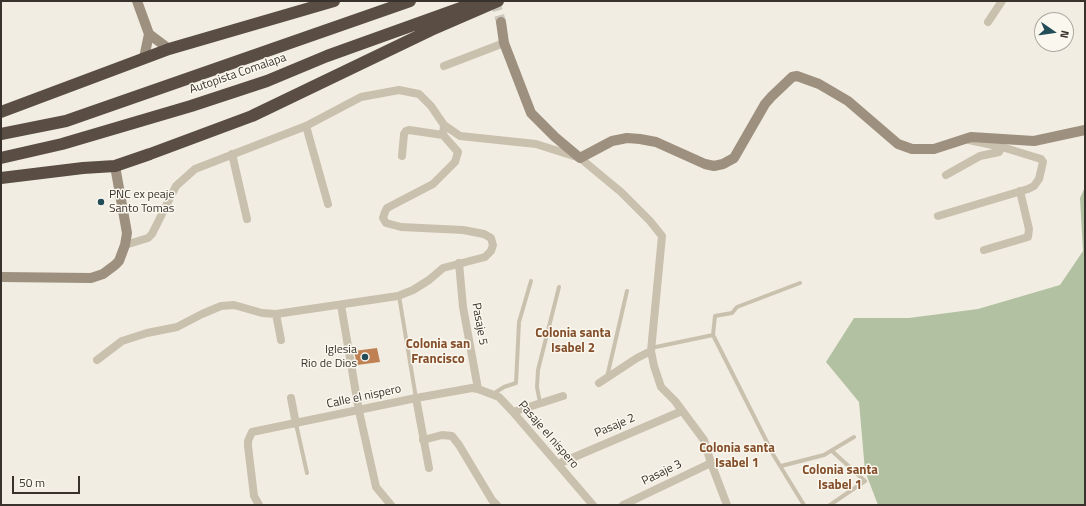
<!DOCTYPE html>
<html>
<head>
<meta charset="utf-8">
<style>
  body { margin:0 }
  #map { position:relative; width:1086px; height:506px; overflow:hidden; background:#f2ede2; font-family:"Titillium Web",sans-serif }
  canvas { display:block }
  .frame { position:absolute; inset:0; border:2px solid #39322c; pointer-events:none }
  .north { position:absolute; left:1034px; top:12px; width:40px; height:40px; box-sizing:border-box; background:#faf7ee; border:1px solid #ada8a0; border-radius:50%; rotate:103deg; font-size:11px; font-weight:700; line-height:16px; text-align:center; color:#39322c }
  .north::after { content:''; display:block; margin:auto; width:14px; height:18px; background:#234c59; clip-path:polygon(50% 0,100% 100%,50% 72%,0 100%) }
  .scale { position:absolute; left:12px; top:476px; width:68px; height:18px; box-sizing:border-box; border:2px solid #39322c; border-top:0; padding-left:5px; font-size:12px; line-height:14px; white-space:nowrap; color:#39322c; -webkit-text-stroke:3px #faf7ee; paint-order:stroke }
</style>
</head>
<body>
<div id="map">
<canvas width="1086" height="506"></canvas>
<div class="frame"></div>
<div class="north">N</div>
<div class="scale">50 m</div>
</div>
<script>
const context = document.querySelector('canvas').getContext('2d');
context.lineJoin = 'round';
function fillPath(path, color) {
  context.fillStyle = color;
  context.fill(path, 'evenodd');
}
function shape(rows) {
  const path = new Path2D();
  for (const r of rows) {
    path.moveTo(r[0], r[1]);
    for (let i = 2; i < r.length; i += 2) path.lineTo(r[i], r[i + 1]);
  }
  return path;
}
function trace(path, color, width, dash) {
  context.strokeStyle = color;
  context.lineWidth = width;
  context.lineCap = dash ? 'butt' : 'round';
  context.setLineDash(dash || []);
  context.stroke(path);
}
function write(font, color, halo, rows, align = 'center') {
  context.font = font + ' "Titillium Web",sans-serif';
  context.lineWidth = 3;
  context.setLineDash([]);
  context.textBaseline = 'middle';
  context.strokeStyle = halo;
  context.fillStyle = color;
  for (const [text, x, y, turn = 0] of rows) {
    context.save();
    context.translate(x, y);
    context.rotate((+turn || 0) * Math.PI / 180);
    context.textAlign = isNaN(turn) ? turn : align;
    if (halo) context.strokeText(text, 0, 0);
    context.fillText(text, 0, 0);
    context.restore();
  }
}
const green = shape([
  [1085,187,1085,505,878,505,865,471,859,402,826,362,854,318,909,318,978,309,1060,285,1083,251,1080,198]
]);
const building = shape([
  [377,348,380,362,357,365,354,351]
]);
const secondaryTunnel = shape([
  [495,1,501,22]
]);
const lane = shape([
  [800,283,737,307,732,313,715,316,713,335,774,456,804,505],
  [399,296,416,398],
  [651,348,713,335],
  [607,377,627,291],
  [493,394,504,387,516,383,519,322,531,281],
  [540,403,537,387,538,370,559,287],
  [296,424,307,473],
  [781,466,824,455,854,437],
  [830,505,865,481,832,451]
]);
const street = shape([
  [988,22,1002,1],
  [444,66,504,43],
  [306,126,328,204],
  [232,154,247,219],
  [402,156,404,134,406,131,409,130,443,135],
  [946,175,980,156,999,152,1002,147],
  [938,216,1028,189,1034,186,1039,179,1043,162,1041,159,1002,147,969,140],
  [125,245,148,238,152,234,176,186,195,169,306,126,361,97,399,90,419,94,431,106,444,125,460,136,536,144,580,158,621,192,650,221,662,236,651,351,654,366,661,387,675,401,704,440,711,463,727,505],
  [984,250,1028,237,1029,229,1020,191],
  [459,263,463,307,478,389],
  [341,305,359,411,376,487,391,505],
  [276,314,281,340],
  [97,360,122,341,147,333,177,327,202,314,221,306,234,305,262,313,276,314,398,296,413,290,429,280,443,268,485,257,491,251,493,245,491,238,484,234,463,230,401,227,386,223,383,218,385,212,387,208,433,184,455,162,458,152,443,135,444,125],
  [599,383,637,358,651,351],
  [291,398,296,424],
  [416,398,429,468],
  [513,412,563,396],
  [423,440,442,435,452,436,459,445,492,500,497,505],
  [558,464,682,411],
  [259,505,254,496,248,446,248,441,252,432,416,398,472,388,478,389,499,397,513,412,593,505],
  [623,505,711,463]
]);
const secondary = shape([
  [137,1,149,34,144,58],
  [501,22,504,43,531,113,555,137,580,158,612,141,627,138,640,139,656,142,705,164,714,166,723,164,734,158,765,104,772,96,792,77,797,76,819,84,848,101,898,144,912,149,934,149,971,137,1034,141,1085,130],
  [149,34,169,49],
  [1,277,91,278,103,274,115,265,119,261,125,245,127,233,115,166]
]);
const highway = shape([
  [1,112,169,49,334,1],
  [1,134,66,121,410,1],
  [1,158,62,144,191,106,267,81,327,56,480,1],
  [1,178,83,168,115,166,150,154,252,116,431,30,498,1]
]);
const markers = [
  [101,202,4,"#234c59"],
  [365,357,4,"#234c59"]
];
const streetNames = [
  ["Autopista Comalapa",238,74,-19],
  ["Pasaje 5",479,324,80],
  ["Calle el nispero",364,397,-12],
  ["Pasaje 2",615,426,-23],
  ["Pasaje el nispero",548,435,49],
  ["Pasaje 3",662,473,-26]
];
const poiNames = [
  ["PNC ex peaje",109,195],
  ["Santo Tomas",109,209],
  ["Iglesia",357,350,"right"],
  ["Rio de Dios",357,364,"right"]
];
const neighbourhoodNames = [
  ["Colonia santa",573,334],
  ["Isabel 2",573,349],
  ["Colonia san",438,345],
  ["Francisco",438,360],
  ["Colonia santa",737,449],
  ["Isabel 1",737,464],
  ["Colonia santa",840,471],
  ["Isabel 1",840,486]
];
fillPath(green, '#b2c1a2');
fillPath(building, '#bf8054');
trace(secondaryTunnel, '#cdc8be', 10, [10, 5]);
trace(lane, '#cac0ae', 4);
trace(street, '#cac0ae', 8);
trace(secondary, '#9e907f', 10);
trace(highway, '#5a4e44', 12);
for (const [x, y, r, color] of markers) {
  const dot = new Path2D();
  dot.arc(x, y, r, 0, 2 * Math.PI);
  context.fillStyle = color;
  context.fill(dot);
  trace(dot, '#faf7ee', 1.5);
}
write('12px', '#39322c', '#faf7ee', streetNames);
write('12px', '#39322c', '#faf7ee', poiNames, 'left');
write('bold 13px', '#844e2a', '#faf7ee', neighbourhoodNames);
</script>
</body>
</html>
